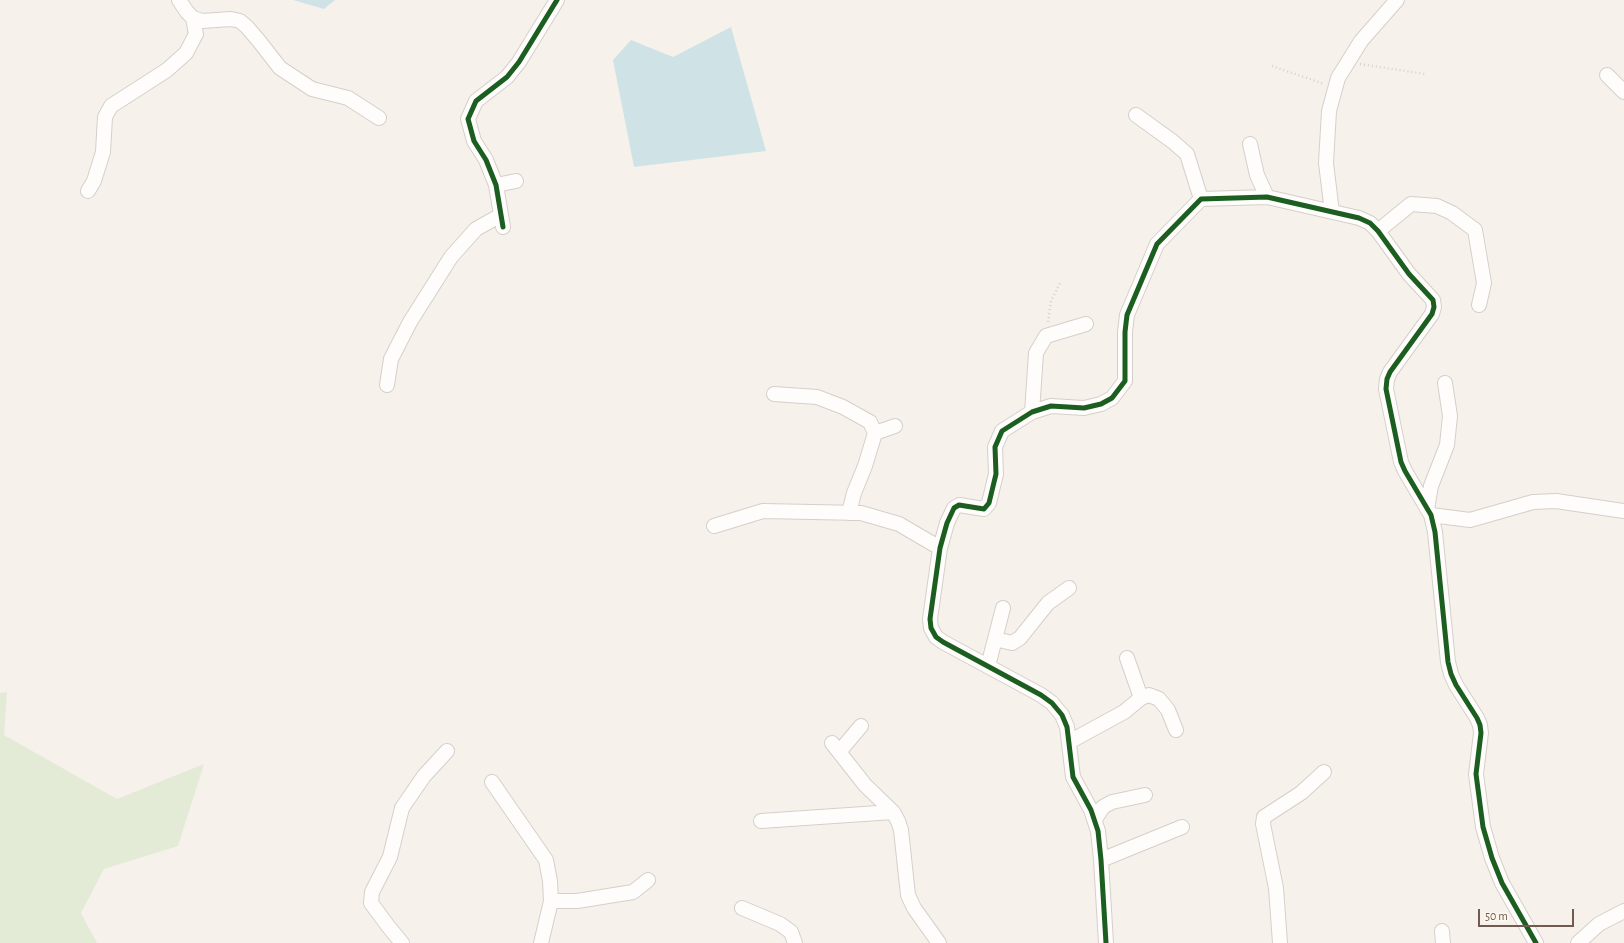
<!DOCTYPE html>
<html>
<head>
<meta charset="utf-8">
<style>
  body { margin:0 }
  #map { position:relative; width:1624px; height:943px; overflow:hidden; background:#f6f2eb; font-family:"Alegreya Sans",sans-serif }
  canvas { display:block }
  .scale { position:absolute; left:1478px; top:909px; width:96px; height:18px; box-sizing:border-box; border:2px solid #715b4e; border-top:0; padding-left:5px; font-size:12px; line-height:14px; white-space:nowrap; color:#715b4e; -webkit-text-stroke:3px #fdf7ed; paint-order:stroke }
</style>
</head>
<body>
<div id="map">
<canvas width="1624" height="943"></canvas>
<div class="scale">50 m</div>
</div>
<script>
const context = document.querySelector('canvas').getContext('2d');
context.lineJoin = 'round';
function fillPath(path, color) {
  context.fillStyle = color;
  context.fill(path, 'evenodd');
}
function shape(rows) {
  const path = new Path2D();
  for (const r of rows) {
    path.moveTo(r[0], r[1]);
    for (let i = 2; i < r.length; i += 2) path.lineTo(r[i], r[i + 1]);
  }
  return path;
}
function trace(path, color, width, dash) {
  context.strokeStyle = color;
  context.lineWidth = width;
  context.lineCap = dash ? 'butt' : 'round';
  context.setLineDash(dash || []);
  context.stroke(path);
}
const green = shape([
  [7,692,4,735,117,799,204,764,178,846,104,869,81,913,97,943,0,943,0,693]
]);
const water = shape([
  [293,0,335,0,324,9],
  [731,27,766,151,634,167,613,60,631,40,673,57]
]);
const path = shape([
  [1360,64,1425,74],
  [1272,66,1324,84],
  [1048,322,1051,301,1061,281]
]);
const minor = shape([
  [179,0,187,12,193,18,202,21,231,19,240,21,247,27,259,41,280,68,312,89,348,98,379,118],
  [1607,75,1624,92],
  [1136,115,1172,141,1187,154,1201,199],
  [1250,144,1257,175,1267,197],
  [496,185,516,181],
  [88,191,94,181,103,152,105,117,111,106,167,70,186,53,196,34,193,18],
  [1332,212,1326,163,1329,111,1338,78,1361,41,1397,0],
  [503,227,496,185,486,160,474,141,468,119,476,101,507,77,519,62,557,0],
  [1378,231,1411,204,1437,206,1452,213,1475,230,1484,283,1479,305],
  [387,385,391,359,410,322,451,257,476,229,501,215],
  [774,394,817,397,843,407,870,422,875,433,865,466,854,493,849,513],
  [1032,412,1036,353,1046,336,1086,324],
  [875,433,895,426],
  [1427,509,1431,486,1447,445,1450,416,1445,383],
  [1431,515,1470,520,1533,502,1556,501,1624,511],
  [714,526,763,511,861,513,899,524,940,548],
  [995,639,1012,643,1020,638,1048,603,1069,588],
  [988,666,1003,608],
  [1141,698,1149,695,1159,699,1168,710,1176,730],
  [1069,742,1124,712,1141,698,1127,658],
  [832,743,865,785,893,812,898,821,901,830,908,895,914,908,939,943],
  [839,752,861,726],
  [492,782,546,860,550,881,551,901,541,943],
  [1095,819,1103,807,1112,802,1145,795],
  [761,821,893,812],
  [1101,860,1182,827],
  [551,901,577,901,633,892,648,880],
  [742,908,780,924,791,932,795,943],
  [1442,931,1443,943],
  [402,943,388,926,371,903,372,892,390,857,402,808,424,776,447,751],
  [1106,943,1101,860,1098,831,1091,810,1073,777,1067,727,1062,715,1052,703,1041,695,943,642,936,637,931,628,930,619,940,548,947,523,954,508,959,505,984,509,989,503,996,474,995,447,1002,431,1032,412,1051,406,1084,408,1101,404,1112,398,1125,381,1125,332,1127,315,1157,244,1201,199,1267,197,1359,218,1370,223,1378,231,1409,274,1433,300,1434,307,1432,314,1390,372,1387,379,1386,389,1401,462,1405,471,1431,515,1435,532,1448,662,1451,674,1456,685,1477,718,1480,725,1481,733,1476,774,1483,827,1492,858,1502,883,1536,943],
  [1280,943,1276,888,1263,824,1264,817,1301,793,1324,772],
  [1578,943,1599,924,1624,911]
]);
const cycleway = shape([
  [503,227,496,185,486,160,474,141,468,119,476,101,507,77,519,62,557,0],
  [1106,943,1101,860,1098,831,1091,810,1073,777,1067,727,1062,715,1052,703,1041,695,943,642,936,637,931,628,930,619,940,548,947,523,954,508,959,505,984,509,989,503,996,474,995,447,1002,431,1032,412,1051,406,1084,408,1101,404,1112,398,1125,381,1125,332,1127,315,1157,244,1201,199,1267,197,1359,218,1370,223,1378,231,1409,274,1433,300,1434,307,1432,314,1390,372,1387,379,1386,389,1401,462,1405,471,1431,515,1435,532,1448,662,1451,674,1456,685,1477,718,1480,725,1481,733,1476,774,1483,827,1492,858,1502,883,1536,943]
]);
fillPath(green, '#e3ebd7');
fillPath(water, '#cfe2e5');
trace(minor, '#d5cfc9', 16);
trace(path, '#d7d0cb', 2.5, [1, 3]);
trace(minor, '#fefdfc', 14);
trace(cycleway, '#1b5e20', 5);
</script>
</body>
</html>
